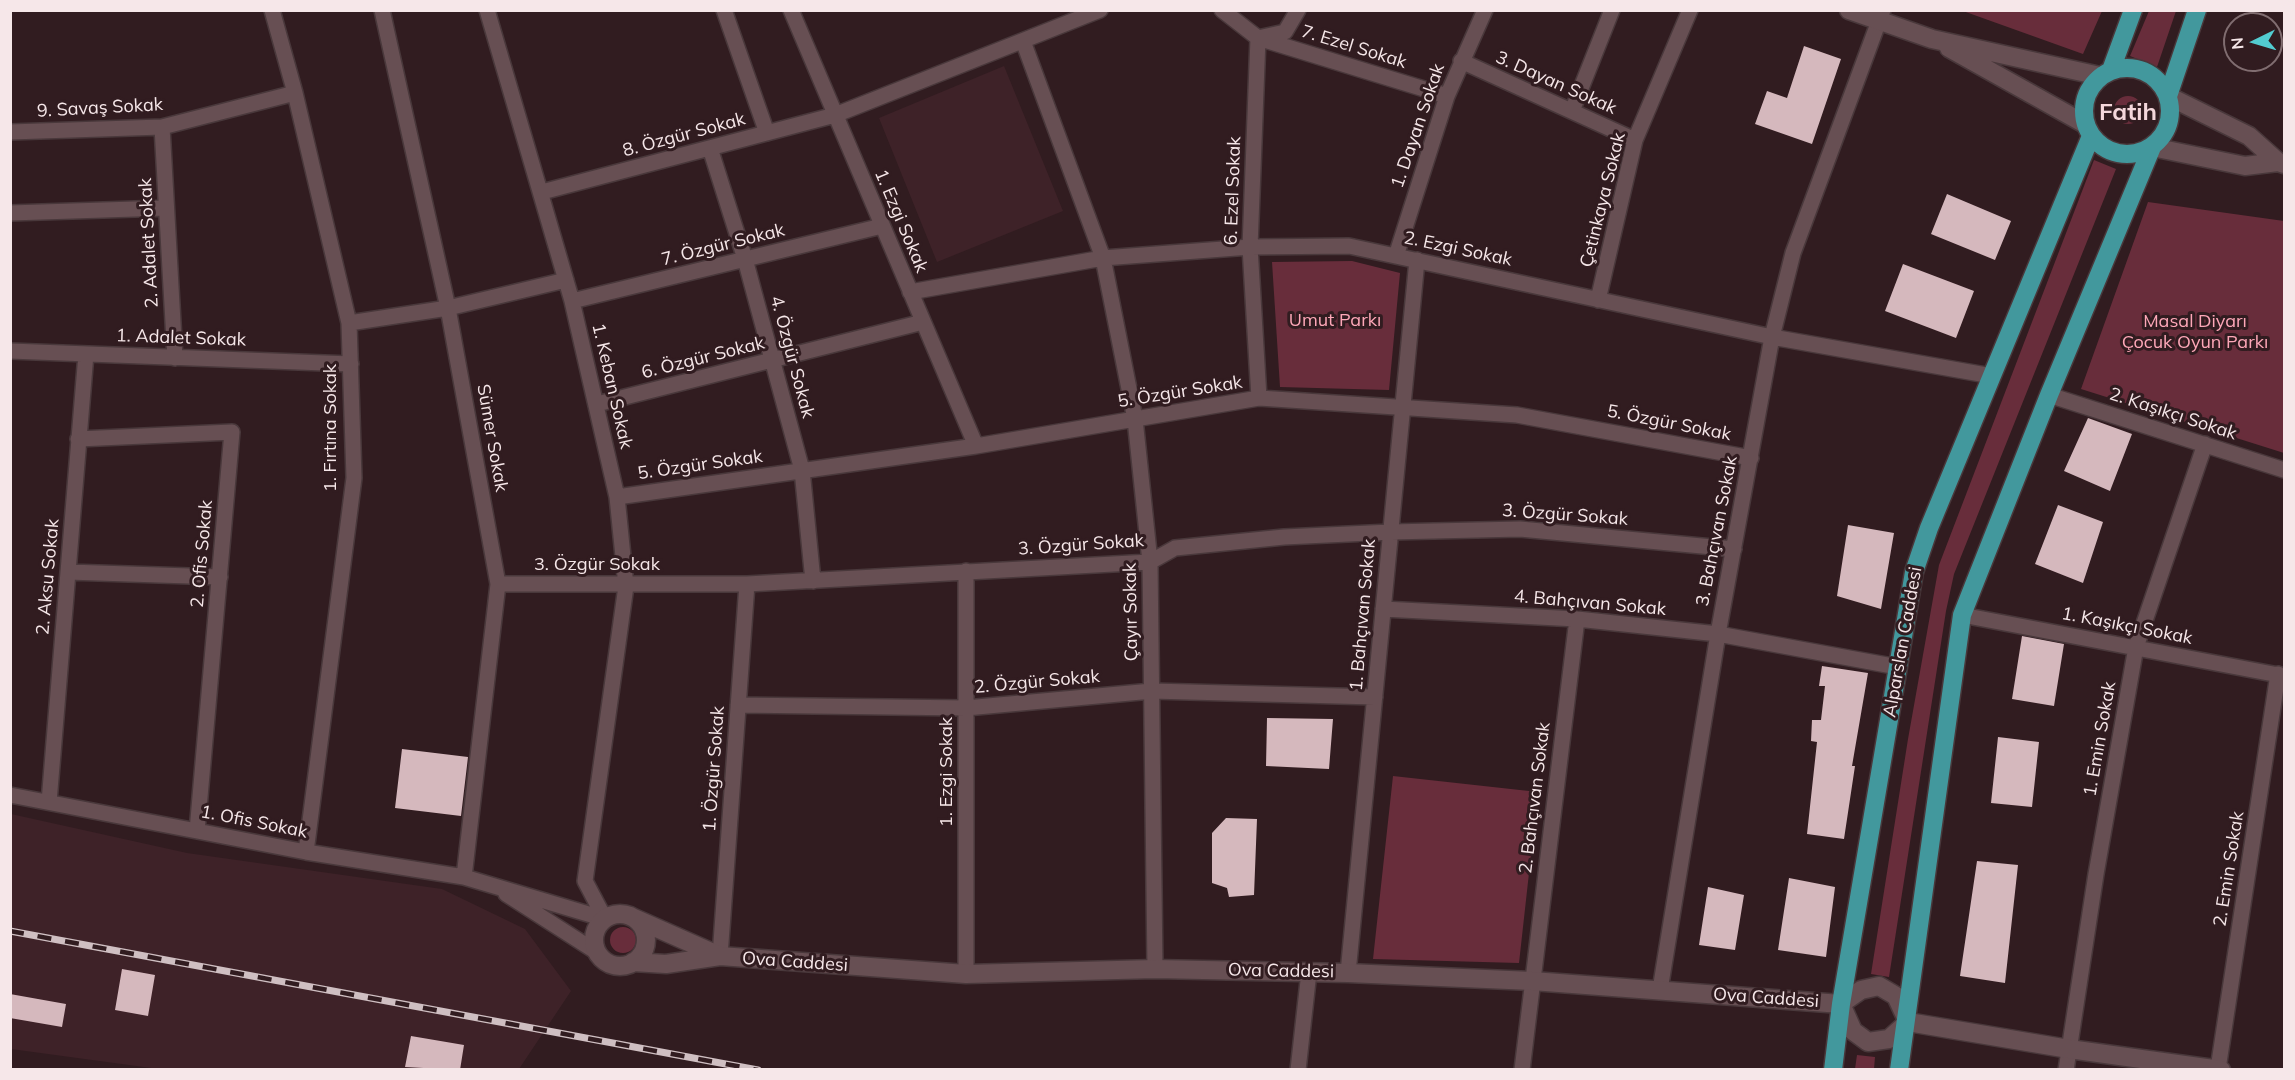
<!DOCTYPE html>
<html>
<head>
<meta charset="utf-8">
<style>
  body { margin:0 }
  #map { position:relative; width:2295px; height:1080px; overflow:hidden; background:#311c20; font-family:Mulish,sans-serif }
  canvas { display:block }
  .frame { position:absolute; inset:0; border:12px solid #f6e7e9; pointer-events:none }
  .north { position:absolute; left:2223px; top:12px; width:60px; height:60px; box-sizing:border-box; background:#311c20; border:2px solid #806d70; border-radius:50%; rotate:265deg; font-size:16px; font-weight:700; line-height:24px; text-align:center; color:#f6e7e9 }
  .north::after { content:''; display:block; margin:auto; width:21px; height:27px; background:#52ccd0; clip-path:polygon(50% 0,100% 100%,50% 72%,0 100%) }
</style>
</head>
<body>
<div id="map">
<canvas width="2295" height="1080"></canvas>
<div class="frame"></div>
<div class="north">N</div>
</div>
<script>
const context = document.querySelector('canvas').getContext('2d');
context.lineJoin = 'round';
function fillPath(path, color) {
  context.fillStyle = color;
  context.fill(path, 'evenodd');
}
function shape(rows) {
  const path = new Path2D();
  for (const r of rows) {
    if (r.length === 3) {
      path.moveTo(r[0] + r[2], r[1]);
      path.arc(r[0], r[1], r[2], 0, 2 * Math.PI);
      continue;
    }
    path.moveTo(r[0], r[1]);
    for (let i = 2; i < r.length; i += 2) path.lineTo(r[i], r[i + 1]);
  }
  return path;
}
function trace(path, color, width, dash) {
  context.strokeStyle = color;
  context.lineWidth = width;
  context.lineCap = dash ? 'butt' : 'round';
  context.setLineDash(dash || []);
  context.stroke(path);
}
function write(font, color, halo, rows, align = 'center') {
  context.font = font + ' Mulish,sans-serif';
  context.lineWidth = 6;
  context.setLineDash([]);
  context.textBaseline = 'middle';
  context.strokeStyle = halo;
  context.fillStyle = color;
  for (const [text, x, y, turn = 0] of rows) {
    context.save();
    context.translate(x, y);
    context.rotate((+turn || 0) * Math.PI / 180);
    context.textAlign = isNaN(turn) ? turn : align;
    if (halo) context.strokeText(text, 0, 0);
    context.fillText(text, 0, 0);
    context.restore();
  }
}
const built = shape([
  [1004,66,1063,211,937,262,879,118],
  [11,814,187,853,442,889,525,929,571,991,519,1069,166,1070,11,1049]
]);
const green = shape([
  [1963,11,2102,11,2083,54],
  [2149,11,2176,11,2157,67,2130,56],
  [2128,110,14],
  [2094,160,2116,169,1954,574,1946,611,1889,977,1871,974,1908,739,1939,565],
  [2148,202,2284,221,2284,453,2081,389],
  [1352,261,1400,273,1389,390,1280,387,1272,262],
  [1393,776,1538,792,1519,963,1373,959],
  [623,940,13],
  [1857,1055,1875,1057,1874,1069,1855,1069]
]);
const building = shape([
  [1804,46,1841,59,1812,144,1755,124,1767,91,1787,98],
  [1947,194,2011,221,1995,260,1931,234],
  [1903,264,1974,291,1956,338,1885,311],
  [2088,418,2132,434,2110,491,2064,471],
  [2058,505,2103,522,2083,583,2035,564],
  [1848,525,1894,533,1881,609,1837,596],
  [2022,636,2064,644,2054,706,2012,699],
  [1822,666,1868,673,1852,766,1855,766,1844,839,1807,834,1817,742,1811,741,1812,720,1821,720,1825,686,1819,686],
  [1267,718,1333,719,1329,769,1266,766],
  [1998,737,2039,742,2032,807,1991,803],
  [402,749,468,757,461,816,395,808],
  [1226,818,1257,819,1254,895,1229,897,1227,888,1212,883,1212,833],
  [1977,861,2018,865,2005,983,1960,976],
  [1789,878,1835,887,1826,957,1778,950],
  [1708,887,1744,895,1735,950,1699,945],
  [122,969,155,975,148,1016,115,1010],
  [10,994,66,1004,62,1027,10,1018],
  [411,1036,464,1045,460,1070,405,1067]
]);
const street = shape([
  [272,10,295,93,349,323,354,478,306,852],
  [382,10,448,308,498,584,464,877],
  [487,10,572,301,617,497,626,586,585,881,605,919],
  [724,10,767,133],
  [791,10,976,446],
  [1222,10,1258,38,1447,96],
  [1023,41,1103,258,1135,419,1150,562,1155,969],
  [1461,61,1635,140],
  [1572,111,1612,10],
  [162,127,175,358],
  [10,132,162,127,295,93],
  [710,148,745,259,802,470,813,581],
  [542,192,835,115,1100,10],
  [10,213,166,208],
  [1396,256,1447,96,1485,10],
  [910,292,1103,258,1250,247,1349,246,1772,337,1992,376],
  [1598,300,1635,140,1690,10],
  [572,301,882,226],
  [349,323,448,308,566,280],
  [10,351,351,364],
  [2049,395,2284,470],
  [1259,398,1250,247,1258,38,1285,32,1298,10],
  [597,404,923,322],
  [78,439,232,432,197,831],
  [617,497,976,446,1259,398,1517,415,1751,458],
  [68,572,220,577],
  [498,584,747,584,1150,562,1175,548,1284,537,1391,532,1520,529,1734,549],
  [1383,609,1577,619,1718,634,1898,667],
  [1962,615,2284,676],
  [738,705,966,708,1152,691,1375,697],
  [10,795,306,852,464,877,605,919],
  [49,802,86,354],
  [506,894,598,953],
  [720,956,747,584],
  [1348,973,1417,260],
  [966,974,966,571],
  [1660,990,1718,634,1772,337,1793,253,1883,10],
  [2218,1069,2278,674],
  [1298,1070,1309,972],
  [1522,1070,1577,619],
  [2066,1070,2096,874,2136,647,2205,444]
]);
const secondary = shape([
  [1849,10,1932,39,2100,76],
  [1949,48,2085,124],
  [2168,96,2249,136,2278,162,2284,164],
  [2152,147,2245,166,2278,162],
  [620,940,26],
  [634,918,720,956],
  [633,962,666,964,720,956,966,974,1155,969,1348,973,1532,981,1841,1004,1861,990,1879,986,1896,996,1908,1022],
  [1841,1004,1853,1031,1868,1042,1889,1039,1908,1022],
  [1908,1022,2069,1049,2221,1070]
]);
const primary = shape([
  [2127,111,43],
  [2111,70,2133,10],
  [2168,96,2197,10],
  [1833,1070,1841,1004,1914,572,1929,528,2091,136],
  [1899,1070,1962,615,2049,395,2152,147]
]);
const rail = shape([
  [10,931,758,1070]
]);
const streetNames = [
  ["7. Ezel Sokak",1354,47,17],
  ["3. Dayan Sokak",1556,83,24],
  ["9. Savaş Sokak",100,108,-3],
  ["1. Dayan Sokak",1418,126,-71],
  ["8. Özgür Sokak",684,135,-15],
  ["6. Ezel Sokak",1233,191,-88],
  ["Çetinkaya Sokak",1603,200,-76],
  ["1. Ezgi Sokak",901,221,67],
  ["2. Adalet Sokak",149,243,-93],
  ["7. Özgür Sokak",723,245,-14],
  ["2. Ezgi Sokak",1458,249,12],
  ["1. Adalet Sokak",181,338,2],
  ["4. Özgür Sokak",792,357,75],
  ["6. Özgür Sokak",703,358,-14],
  ["1. Keban Sokak",612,386,77],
  ["5. Özgür Sokak",1180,392,-9],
  ["2. Kaşıkçı Sokak",2173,414,18],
  ["5. Özgür Sokak",1669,423,11],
  ["1. Fırtına Sokak",331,428,-90],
  ["Sümer Sokak",492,438,80],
  ["5. Özgür Sokak",700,465,-8],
  ["3. Özgür Sokak",1565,515,4],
  ["3. Bahçıvan Sokak",1717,531,-79],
  ["3. Özgür Sokak",1081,545,-4],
  ["2. Ofis Sokak",202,554,-85],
  ["3. Özgür Sokak",597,565],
  ["2. Aksu Sokak",48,577,-85],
  ["4. Bahçıvan Sokak",1590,603,5],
  ["Çayır Sokak",1131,612,-91],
  ["1. Bahçıvan Sokak",1363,615,-85],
  ["1. Kaşıkçı Sokak",2127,626,11],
  ["Alparslan Caddesi",1903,642,-80],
  ["2. Özgür Sokak",1037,682,-5],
  ["1. Emin Sokak",2100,739,-80],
  ["1. Özgür Sokak",714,769,-86],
  ["1. Ezgi Sokak",947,772,-90],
  ["2. Bahçıvan Sokak",1535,798,-83],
  ["1. Ofis Sokak",254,822,11],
  ["2. Emin Sokak",2229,869,-81],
  ["Ova Caddesi",795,962,4],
  ["Ova Caddesi",1281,971,1],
  ["Ova Caddesi",1766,998,4]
];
const parkNames = [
  ["Umut Parkı",1335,321],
  ["Masal Diyarı",2195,322],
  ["Çocuk Oyun Parkı",2195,343]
];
const districtNames = [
  ["Fatih",2128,113]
];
fillPath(built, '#3e2228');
fillPath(green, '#682d3b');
fillPath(building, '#d5b8bd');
trace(street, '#49383b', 18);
trace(secondary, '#49383b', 21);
trace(primary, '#49383b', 21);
trace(street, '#674f53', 15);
trace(secondary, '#674f53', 18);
trace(primary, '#42989d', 18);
trace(rail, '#cfbfc2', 7);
trace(rail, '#311c20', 4.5, [14]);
write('18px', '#f6e7e9', '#311c20', streetNames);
write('18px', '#fea7b8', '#311c20', parkNames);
write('bold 24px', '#f4d7db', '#311c20', districtNames);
</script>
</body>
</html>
